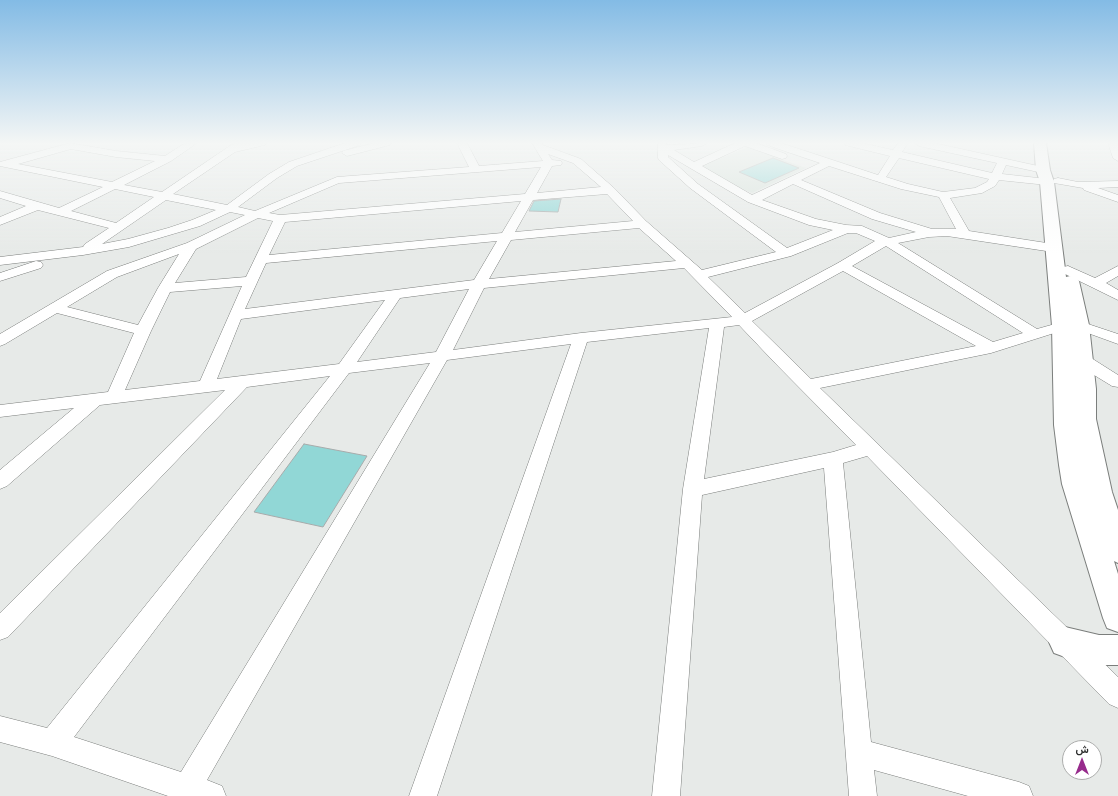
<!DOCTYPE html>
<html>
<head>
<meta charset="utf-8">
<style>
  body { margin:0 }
  #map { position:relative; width:1118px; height:796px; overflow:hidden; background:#e7eae8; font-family:"Libre Baskerville",Vazirmatn,serif }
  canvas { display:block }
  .north { position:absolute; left:1062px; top:740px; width:40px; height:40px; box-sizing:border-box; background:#fff; border:1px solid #acadac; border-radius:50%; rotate:0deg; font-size:11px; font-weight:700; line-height:16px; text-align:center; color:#303130 }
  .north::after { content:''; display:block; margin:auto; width:14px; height:18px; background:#972b8c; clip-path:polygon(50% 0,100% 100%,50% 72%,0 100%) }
</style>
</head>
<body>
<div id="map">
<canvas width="1118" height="796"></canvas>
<div class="north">ش</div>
</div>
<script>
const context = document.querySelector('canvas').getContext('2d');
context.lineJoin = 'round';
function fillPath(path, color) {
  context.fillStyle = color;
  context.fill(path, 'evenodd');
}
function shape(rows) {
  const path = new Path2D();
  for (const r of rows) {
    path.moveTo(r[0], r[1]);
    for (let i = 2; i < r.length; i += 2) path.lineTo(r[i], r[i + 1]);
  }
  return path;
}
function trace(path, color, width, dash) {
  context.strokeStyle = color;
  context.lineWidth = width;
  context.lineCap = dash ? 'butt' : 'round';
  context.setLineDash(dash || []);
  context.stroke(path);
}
const built = shape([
  [748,147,806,168,752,193,730,184,701,166]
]);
const building = shape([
  [773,158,799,168,765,183,739,172,773,158],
  [561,199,558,212,529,211,534,201,561,199],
  [304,444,367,456,323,527,254,512,304,444]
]);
const minor = shape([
  [70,143,116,151,165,156,185,143,197,143,171,161,124,185,162,192,234,143,267,143,265,145,235,152,173,194,227,205,269,174,289,162,345,143,362,143,360,145,297,166,277,178,238,207,255,211,337,177,469,167,457,143,467,143,479,166,543,161,532,143,542,143,543,145,581,159,614,188,646,221,702,270,776,252,690,188,659,160,658,158,658,143,666,143,667,145,707,143,702,146,674,150,694,162,735,143,756,143,786,154,787,156,786,158,782,159,745,146,702,166,752,195,820,163,767,145,765,143,781,143,878,175,890,156,845,145,843,143,862,143,893,150,898,143,908,143,902,152,992,173,997,163,919,146,914,143,934,143,1047,168,1048,170,1047,172,1043,173,1006,165,1002,174,1047,179,1052,182,1051,184,1047,185,999,180,995,186,982,193,950,198,969,231,1053,244,1057,245,1059,248,1057,251,1053,252,947,236,929,237,898,243,1037,329,1062,322,1067,323,1069,326,1067,329,991,353,820,388,1118,677,1118,708,1109,704,867,456,843,463,871,742,1019,782,1029,786,1033,796,968,796,874,770,877,796,849,796,824,468,702,495,680,796,652,796,683,489,709,328,587,342,437,796,409,796,571,344,447,360,207,780,222,786,226,796,168,796,52,756,0,742,0,716,47,728,330,376,247,387,8,637,0,640,0,613,225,390,100,405,7,486,0,489,0,470,74,408,0,417,0,405,108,392,134,333,57,313,5,344,0,346,0,334,107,271,187,243,245,215,230,212,200,226,129,247,83,255,0,265,0,257,83,247,85,244,109,228,38,210,0,225,0,217,26,206,0,198,0,191,59,208,103,187,0,166,0,162,70,143],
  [71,149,116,157,155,161,112,182,18,164,71,149],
  [548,154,573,163,601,187,537,193,552,166,561,165,562,163,561,161,552,160,548,154],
  [668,155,748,202,809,225,833,230,787,248,698,184,668,157,668,155],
  [899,158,989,179,987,182,975,188,943,192,908,184,886,177,899,158],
  [829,166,901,189,939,197,956,229,932,229,880,213,801,180,829,166],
  [541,167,525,194,280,215,269,213,339,183,541,167],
  [793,184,872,219,916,232,889,238,862,226,846,225,816,219,762,200,793,184],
  [115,189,154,197,116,223,71,211,115,189],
  [607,194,633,221,515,232,533,200,607,194],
  [166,200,216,210,192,220,168,228,128,239,102,244,166,200],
  [521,201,502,233,269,255,285,222,521,201],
  [258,218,273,221,246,277,175,283,196,249,258,218],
  [639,228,676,261,489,279,511,240,639,228],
  [848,233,856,233,875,241,838,263,745,313,708,277,791,256,848,233],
  [497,241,474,280,245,309,266,263,497,241],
  [886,246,1023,333,993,342,852,266,886,246],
  [179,254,158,288,138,325,67,307,117,277,179,254],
  [684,268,732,317,581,333,453,350,484,288,684,268],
  [843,271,976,346,811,379,752,321,843,271],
  [242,286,200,381,125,390,151,331,170,292,242,286],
  [469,289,436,352,357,362,400,298,469,289],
  [385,300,339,364,217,379,241,319,385,300],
  [739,325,776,364,856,445,833,452,704,479,724,327,739,325],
  [430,363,181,772,74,737,349,373,430,363],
  [374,143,392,143,390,145,347,156,342,153,343,151,374,143],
  [1108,143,1118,143,1118,161,1113,158,1108,143],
  [1058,178,1078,182,1118,181,1118,187,1098,188,1118,195,1118,202,1084,190,1083,188,1054,183,1053,181,1054,179,1058,178],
  [36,261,41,262,43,265,41,268,0,281,0,273,36,261],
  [1068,266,1095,278,1118,266,1118,276,1106,283,1118,290,1118,300,1063,273,1061,270,1063,267,1068,266],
  [1079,321,1118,334,1118,344,1074,328,1072,325,1074,322,1079,321],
  [1082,355,1088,356,1118,375,1118,387,1112,386,1076,364,1074,360,1076,356,1082,355]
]);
const tertiary = shape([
  [1034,143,1046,143,1050,170,1054,182,1066,277,1070,276,1076,277,1079,281,1089,325,1096,389,1096,419,1112,492,1118,510,1118,563,1114,561,1118,574,1118,632,1107,628,1103,618,1062,484,1059,465,1054,425,1052,326,1040,182,1036,170,1034,143],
  [1065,627,1099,635,1118,635,1118,665,1099,665,1065,657,1054,653,1049,642,1054,631,1065,627]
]);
fillPath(built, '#d7e2db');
fillPath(building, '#91d7d6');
trace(building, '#a7abab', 1);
trace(minor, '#7b7e7c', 1);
trace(tertiary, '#7b7e7c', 2);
fillPath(minor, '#fff');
fillPath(tertiary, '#fff');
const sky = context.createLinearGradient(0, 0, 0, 255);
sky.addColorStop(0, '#83bbe5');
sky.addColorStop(0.56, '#f4f6f5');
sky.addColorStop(1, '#f4f6f500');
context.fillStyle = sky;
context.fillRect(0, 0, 1118, 255);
</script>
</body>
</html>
